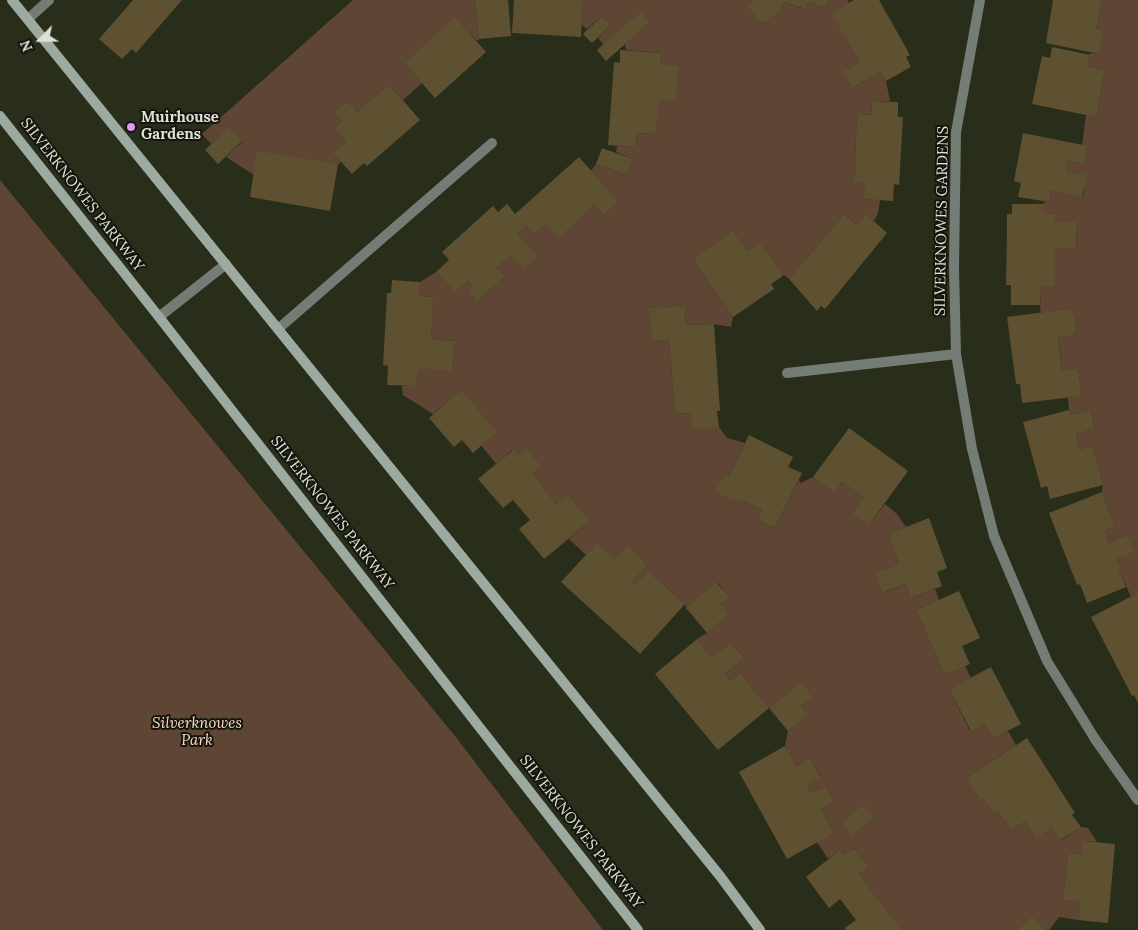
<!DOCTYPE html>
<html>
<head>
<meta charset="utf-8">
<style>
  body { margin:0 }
  #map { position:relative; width:1138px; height:930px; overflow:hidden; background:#292e1a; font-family:Lora,serif }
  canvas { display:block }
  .north { position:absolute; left:15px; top:15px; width:50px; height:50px; -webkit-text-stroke:4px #13150c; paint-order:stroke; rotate:247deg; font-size:14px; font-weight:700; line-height:20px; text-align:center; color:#dee1d5 }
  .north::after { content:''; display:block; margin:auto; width:18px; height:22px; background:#dee1d5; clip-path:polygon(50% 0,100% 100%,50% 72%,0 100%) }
</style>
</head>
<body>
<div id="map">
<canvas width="1138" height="930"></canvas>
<div class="north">N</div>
</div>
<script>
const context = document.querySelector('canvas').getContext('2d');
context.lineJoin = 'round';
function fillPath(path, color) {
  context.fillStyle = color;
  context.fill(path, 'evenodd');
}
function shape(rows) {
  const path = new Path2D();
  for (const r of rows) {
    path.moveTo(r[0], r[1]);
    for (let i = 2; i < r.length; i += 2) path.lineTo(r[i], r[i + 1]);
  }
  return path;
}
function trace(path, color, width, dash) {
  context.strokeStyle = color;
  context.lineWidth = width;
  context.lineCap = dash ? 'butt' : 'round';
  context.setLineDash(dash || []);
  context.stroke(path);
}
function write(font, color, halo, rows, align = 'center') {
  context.font = font + ' Lora,serif';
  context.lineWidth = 4;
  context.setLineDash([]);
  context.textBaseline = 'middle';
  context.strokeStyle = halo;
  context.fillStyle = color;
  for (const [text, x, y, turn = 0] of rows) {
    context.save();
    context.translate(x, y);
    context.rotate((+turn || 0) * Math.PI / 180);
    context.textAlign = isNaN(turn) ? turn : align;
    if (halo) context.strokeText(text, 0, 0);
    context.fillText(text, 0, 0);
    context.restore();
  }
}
const green = shape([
  [353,0,475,0,479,39,477,41,455,18,404,63,422,83,403,100,389,84,357,112,347,101,334,112,342,121,334,129,346,142,334,153,341,162,338,164,254,175,226,157,242,142,229,128,211,144,202,134],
  [583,0,753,0,748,5,762,24,780,12,783,2,805,9,808,2,825,8,828,0,848,0,849,3,832,13,860,62,843,72,852,88,880,72,886,81,890,101,872,101,871,115,857,114,854,182,865,182,865,199,880,200,878,213,874,221,866,215,857,225,844,214,789,279,784,275,760,242,747,251,733,230,693,259,733,317,731,327,714,324,686,325,685,305,650,308,652,341,669,340,675,414,691,413,719,427,727,438,745,443,729,476,724,474,716,492,739,503,741,500,762,510,757,519,775,528,799,480,801,483,813,477,835,493,842,482,864,498,869,525,885,504,897,514,906,527,888,534,899,564,875,572,883,593,905,584,911,598,935,589,939,600,916,610,945,675,965,666,971,678,949,689,970,731,985,724,992,739,1008,731,1016,745,966,778,980,801,984,798,997,810,1011,830,1025,822,1036,839,1052,828,1061,840,1081,827,1088,828,1097,842,1084,841,1082,854,1068,853,1063,900,1080,902,1078,920,1059,917,1049,930,1046,930,1032,915,1017,930,902,930,859,874,869,867,854,848,844,855,840,850,828,859,817,842,834,833,821,809,834,802,825,786,811,793,807,785,821,777,810,758,796,766,785,746,788,731,809,715,801,706,812,696,801,682,769,708,740,673,730,681,725,674,744,658,731,642,712,657,697,639,707,633,729,614,720,604,729,596,717,582,686,608,685,604,648,571,635,585,632,582,648,565,627,545,614,559,597,544,586,555,569,539,590,521,568,495,556,504,533,474,542,466,526,447,517,455,512,450,496,464,481,445,461,390,433,414,403,395,402,386,417,386,418,369,453,370,455,341,431,339,434,297,419,296,420,282,436,272,455,293,468,281,472,286,467,291,477,302,504,278,496,268,511,255,538,256,518,233,526,226,534,235,546,225,558,237,594,205,604,216,619,202,591,171,596,164,627,175,633,159,616,152,617,146,636,147,637,133,656,134,662,53,626,50,625,44,650,22,641,11,604,45,598,38,611,25,602,16,587,29,582,25],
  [864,806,874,818,851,835,841,822],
  [1102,0,1138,0,1138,593,1131,597,1119,569,1121,568,1117,559,1134,552,1127,535,1109,543,1105,531,1115,527,1102,492,1103,485,1093,446,1080,449,1076,434,1095,429,1090,410,1071,415,1069,410,1068,398,1082,395,1078,368,1062,370,1058,337,1072,335,1076,329,1075,315,1069,309,1041,313,1040,308,1041,286,1055,286,1055,248,1076,248,1077,222,1054,222,1054,214,1044,213,1044,202,1049,202,1051,191,1083,197,1086,175,1066,171,1068,161,1084,164,1088,146,1082,145,1086,115,1096,117,1105,70,1087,66,1090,53,1099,54,1104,31,1096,29],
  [0,180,455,736,603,930,0,930]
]);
const building = shape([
  [133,0,182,0,136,53,132,49,122,59,99,39],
  [475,0,508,0,511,36,479,39],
  [514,0,583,0,581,37,512,33],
  [753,0,828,0,825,8,808,2,806,9,783,2,780,12,762,24,747,5],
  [854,0,879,0,910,55,906,57,911,67,886,81,880,72,852,88,842,72,860,62,831,13],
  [1053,0,1102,0,1096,29,1104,31,1099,54,1046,43],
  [641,11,650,22,606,61,597,50],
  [602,16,611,25,592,43,583,34],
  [455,17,486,52,435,98,404,63],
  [1052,47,1090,55,1087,66,1105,70,1096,117,1032,104,1042,56,1050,58],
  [620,50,662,53,661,65,678,66,676,101,659,100,656,134,637,133,636,147,608,145,614,62,620,63],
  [389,84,420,120,367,166,364,163,352,174,333,153,346,142,334,129,342,121,334,112,347,101,357,112],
  [872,101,898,102,898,117,903,117,899,185,894,184,893,201,864,199,865,182,854,182,857,114,871,115],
  [229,127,242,141,218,164,205,150],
  [1023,133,1088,146,1084,164,1068,161,1066,171,1087,175,1082,197,1051,191,1049,202,1018,197,1021,183,1014,181],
  [602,148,633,159,627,175,596,164],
  [257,151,338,164,330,211,250,197],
  [579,157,619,202,604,216,594,205,558,238,546,225,534,235,526,226,518,233,538,256,524,269,511,255,496,268,505,277,477,302,467,291,472,286,468,281,455,293,436,272,449,260,442,252,493,206,498,212,507,204,515,214],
  [1012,204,1044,204,1044,213,1054,214,1054,222,1077,222,1076,248,1055,248,1055,286,1041,286,1040,305,1011,305,1011,285,1006,285,1007,232,1007,214,1012,214],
  [844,214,857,225,866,214,887,233,825,309,821,306,817,311,789,279],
  [733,230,747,251,760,242,784,275,771,284,774,289,733,317,693,259],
  [392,280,420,282,419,296,434,297,431,339,455,341,453,371,418,369,417,386,387,385,388,366,383,365,387,293,391,293],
  [685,305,686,325,714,324,720,411,717,411,719,427,692,429,691,413,675,414,669,340,652,341,649,308],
  [1069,309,1075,315,1076,329,1072,336,1058,337,1060,356,1062,370,1078,368,1082,396,1022,403,1020,384,1016,384,1007,317],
  [461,390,497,432,473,453,462,440,454,447,429,418],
  [1069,410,1071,415,1090,410,1095,429,1076,434,1080,449,1093,446,1103,485,1050,499,1047,486,1041,488,1023,422],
  [849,428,908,471,869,525,853,514,864,498,842,482,835,493,813,477],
  [749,435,793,457,788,467,802,473,775,528,757,519,762,510,741,500,739,503,715,492,724,474,729,476],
  [526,447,542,466,533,474,556,504,568,495,590,521,544,559,519,529,530,520,513,500,503,508,478,479,513,450,517,455],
  [1102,492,1115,527,1105,531,1109,543,1127,535,1135,552,1117,559,1121,568,1119,569,1126,587,1087,603,1080,584,1077,585,1049,513],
  [929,518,947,568,937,572,942,586,911,598,905,584,882,593,875,572,899,564,888,534],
  [597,543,614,559,627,545,648,565,632,582,635,585,648,571,685,604,640,654,561,582],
  [716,582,730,597,720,604,729,614,707,633,686,608],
  [959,591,980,638,962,646,970,664,945,675,916,610],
  [1138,593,1138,703,1134,695,1132,696,1091,617],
  [697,639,712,657,731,642,744,658,725,674,730,681,740,673,769,708,718,750,655,674],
  [991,667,1021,724,992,739,985,724,971,731,949,689],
  [801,682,813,697,801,706,809,715,788,731,769,708],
  [1027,738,1075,813,1072,815,1081,827,1060,840,1052,828,1036,839,1025,822,1011,830,997,810,993,812,984,798,980,801,966,778],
  [785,746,796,766,810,758,821,778,807,785,811,793,825,786,834,802,821,809,834,833,787,859,739,772],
  [864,805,874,818,851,836,841,822],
  [1083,841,1115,844,1108,923,1078,920,1080,902,1063,900,1068,853,1082,854],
  [854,848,869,867,859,874,902,930,846,930,845,928,856,920,840,899,829,908,806,877,840,850,844,855],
  [1032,915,1046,930,1017,930]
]);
const street = shape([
  [980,0,956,132,954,268,956,354,972,449,994,536,1047,661,1095,739,1138,800],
  [28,19,49,0],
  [159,317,226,264],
  [278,329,492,143],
  [787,373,956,354]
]);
const secondary = shape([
  [12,0,720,876,760,930],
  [0,116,159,317,638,930]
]);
const markers = [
  [131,127,5,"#de98f2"]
];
const poiNames = [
  ["Muirhouse",141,118],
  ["Gardens",141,135]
];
const streetNames = [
  ["SILVERKNOWES PARKWAY",82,195,52],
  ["SILVERKNOWES GARDENS",942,221,-89],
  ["SILVERKNOWES PARKWAY",332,513,52],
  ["SILVERKNOWES PARKWAY",581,832,52]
];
const parkNames = [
  ["Silverknowes",197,724],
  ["Park",197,741]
];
fillPath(green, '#5f4533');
fillPath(building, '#5e5132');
trace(street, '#737c75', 10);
trace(secondary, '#9caa9f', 10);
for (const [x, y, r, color] of markers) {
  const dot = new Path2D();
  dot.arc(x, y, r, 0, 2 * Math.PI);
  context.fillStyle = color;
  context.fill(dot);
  trace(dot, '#13150c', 2);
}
write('bold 15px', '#dee1d5', '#13150c', poiNames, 'left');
write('15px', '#dee1d5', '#13150c', streetNames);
write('italic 15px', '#fbd9c3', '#13150c', parkNames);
</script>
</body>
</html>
